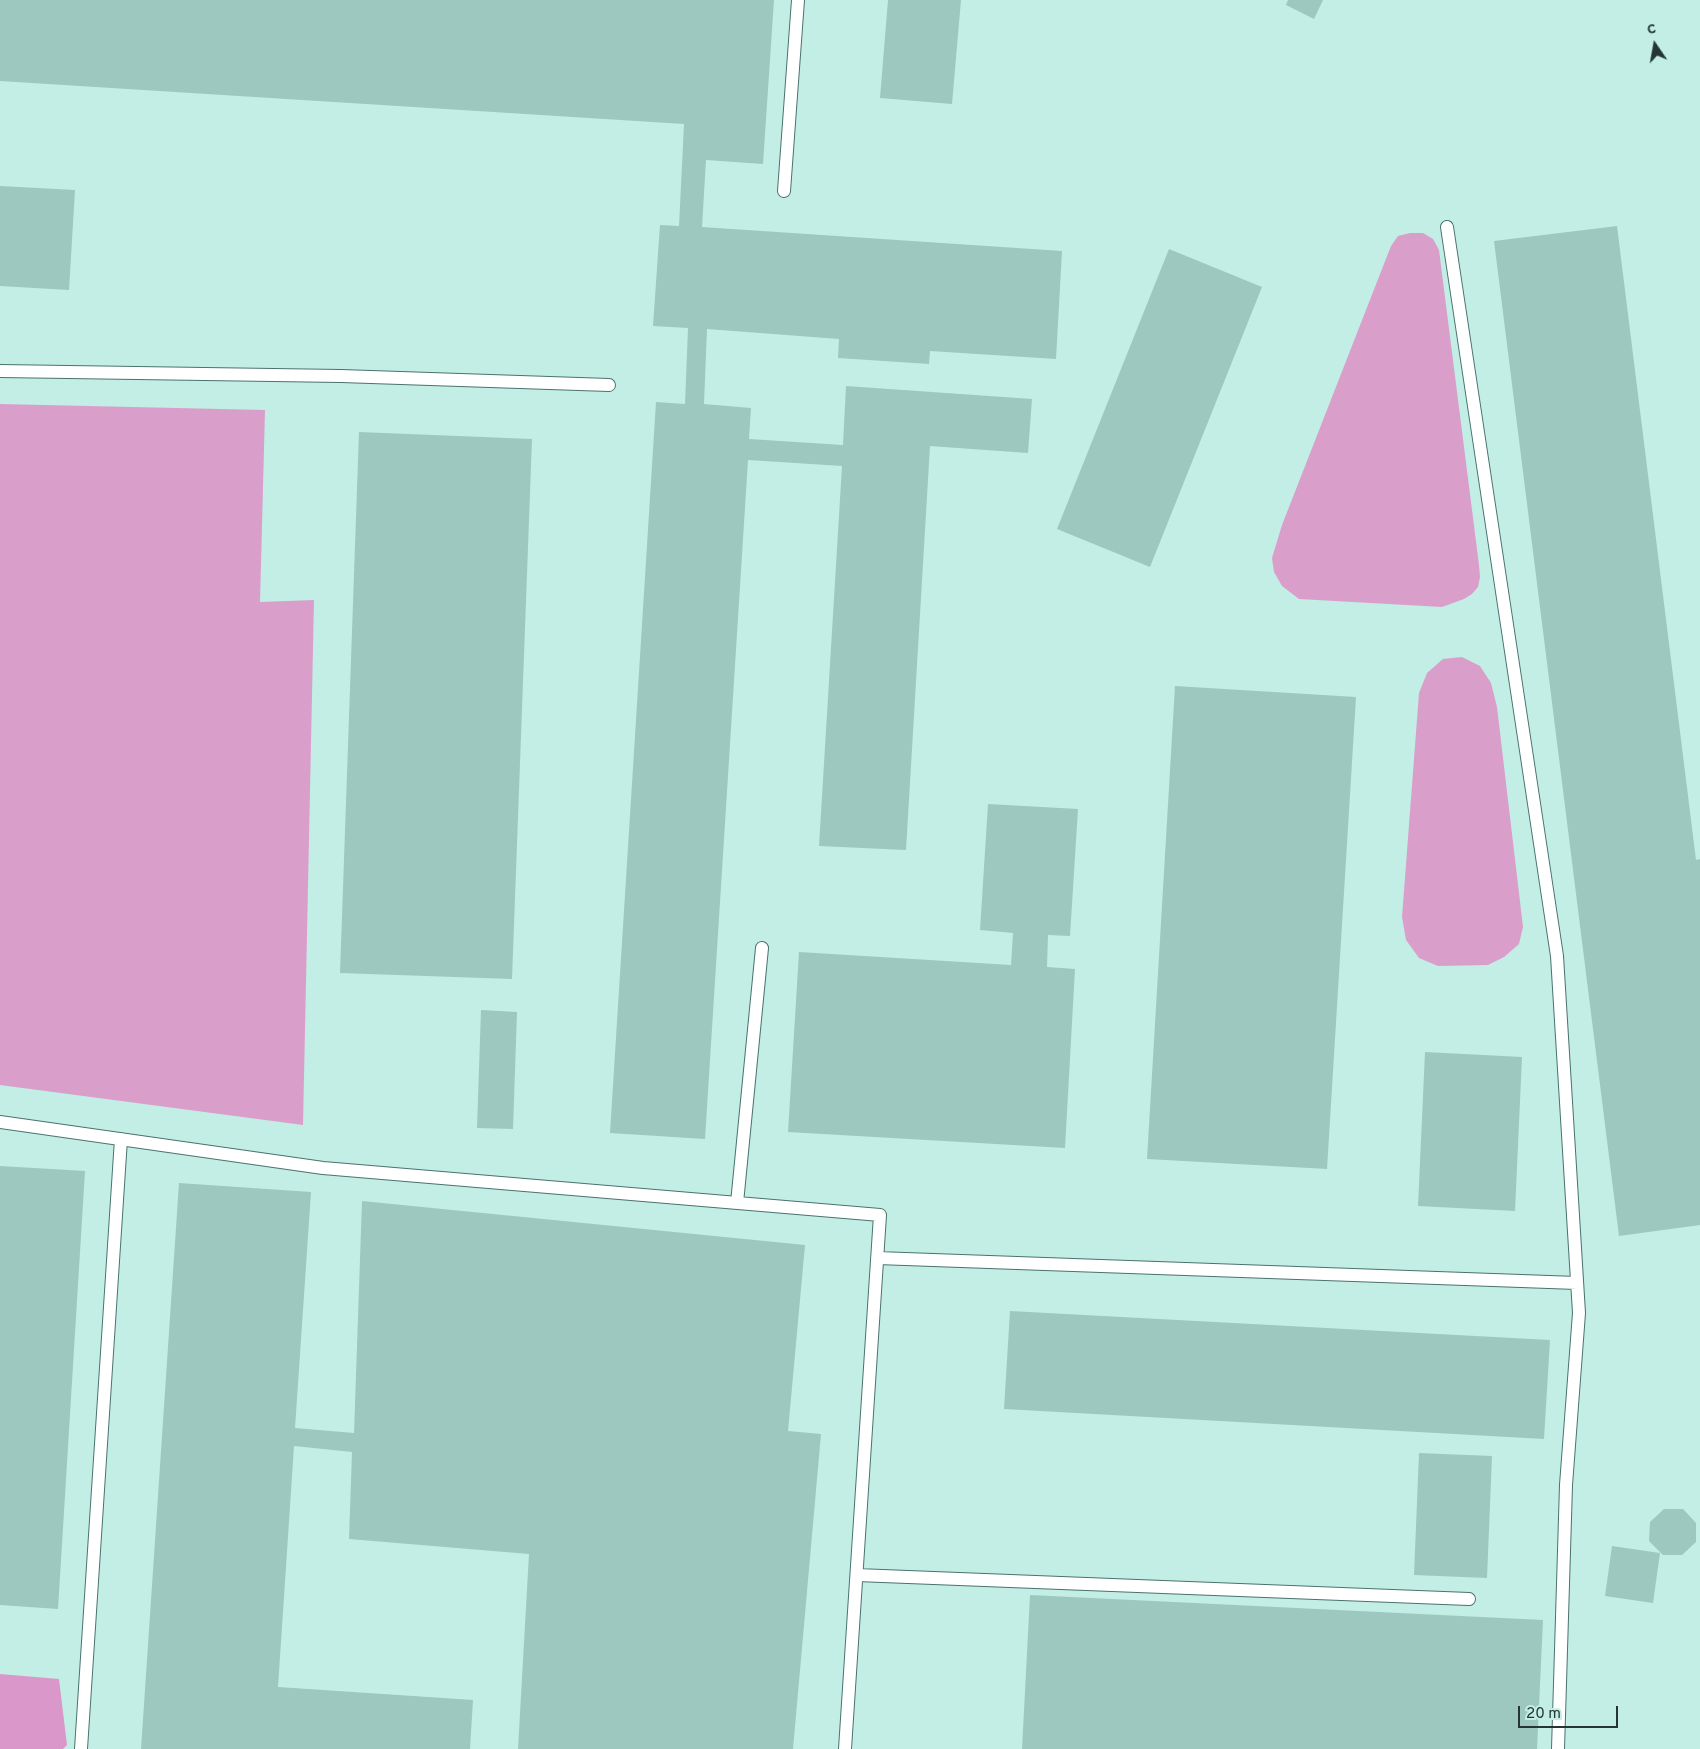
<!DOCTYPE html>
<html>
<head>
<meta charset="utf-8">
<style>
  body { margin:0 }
  #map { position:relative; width:1700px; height:1749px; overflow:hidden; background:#c2eee5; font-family:Overpass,sans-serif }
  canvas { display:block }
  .north { position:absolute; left:1630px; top:20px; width:50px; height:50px; -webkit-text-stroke:4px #c2eee5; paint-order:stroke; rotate:348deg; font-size:14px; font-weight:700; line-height:20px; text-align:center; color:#243532 }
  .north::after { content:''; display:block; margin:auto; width:18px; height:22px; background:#243532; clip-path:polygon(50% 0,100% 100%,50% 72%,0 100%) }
  .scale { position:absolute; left:1518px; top:1706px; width:100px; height:22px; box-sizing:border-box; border:2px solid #243532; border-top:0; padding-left:6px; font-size:15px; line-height:18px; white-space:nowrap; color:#243532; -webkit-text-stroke:4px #c2eee5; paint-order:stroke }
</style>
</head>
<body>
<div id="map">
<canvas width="1700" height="1749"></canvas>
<div class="north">С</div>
<div class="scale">20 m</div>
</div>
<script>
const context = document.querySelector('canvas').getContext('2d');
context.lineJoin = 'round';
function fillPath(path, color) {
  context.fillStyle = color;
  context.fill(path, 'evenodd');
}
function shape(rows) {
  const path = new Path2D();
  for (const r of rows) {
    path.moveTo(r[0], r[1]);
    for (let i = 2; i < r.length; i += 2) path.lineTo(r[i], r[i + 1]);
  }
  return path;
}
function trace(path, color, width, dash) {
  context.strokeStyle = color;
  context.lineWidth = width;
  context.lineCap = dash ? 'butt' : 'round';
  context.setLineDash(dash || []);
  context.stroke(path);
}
const green = shape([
  [1410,233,1423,233,1433,239,1439,250,1479,565,1480,577,1478,587,1472,594,1464,599,1442,607,1299,599,1282,586,1274,572,1272,558,1282,525,1391,246,1398,236],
  [0,404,265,410,260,602,314,600,303,1125,0,1085],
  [1462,657,1480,666,1491,683,1497,707,1523,927,1519,944,1504,957,1488,965,1438,966,1419,958,1406,940,1402,917,1419,693,1427,673,1443,659]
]);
const forest = shape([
  [0,1674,59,1679,67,1745,63,1749,0,1749]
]);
const building = shape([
  [0,0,774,0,763,164,706,160,702,227,1062,251,1056,359,930,351,929,364,838,358,839,339,707,329,704,404,751,408,749,439,843,445,846,386,1032,399,1028,453,930,446,906,850,819,846,842,466,748,460,705,1139,610,1133,656,402,685,404,688,328,653,326,660,225,679,226,684,124,0,81],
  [888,0,961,0,952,104,880,98],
  [1288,0,1323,0,1314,19,1286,5],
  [0,186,75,190,69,290,0,286],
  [1617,226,1696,860,1700,859,1700,1225,1619,1236,1494,241],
  [1169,249,1262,287,1150,567,1057,529],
  [359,432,532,439,512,979,340,973],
  [1175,686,1356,697,1327,1169,1147,1159],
  [988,804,1078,809,1070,936,1048,935,1047,967,1075,969,1065,1148,788,1132,799,952,1011,965,1013,933,980,930],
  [481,1010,517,1012,513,1129,477,1128],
  [1425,1052,1522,1057,1515,1211,1418,1206],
  [0,1166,85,1171,58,1609,0,1605],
  [179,1183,311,1192,295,1428,354,1433,362,1201,805,1245,788,1431,821,1434,793,1749,518,1749,529,1554,349,1539,352,1452,294,1446,278,1687,473,1700,470,1749,141,1749],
  [1010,1311,1550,1340,1544,1439,1004,1409],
  [1419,1453,1492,1456,1487,1578,1414,1575],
  [1664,1509,1683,1509,1696,1523,1696,1542,1682,1555,1663,1555,1649,1541,1650,1522],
  [1612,1546,1660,1553,1653,1603,1605,1596],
  [1030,1595,1543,1620,1537,1749,1022,1749]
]);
const lane = shape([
  [784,191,798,0],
  [1447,227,1557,956,1579,1313,1566,1485,1558,1749],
  [0,371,341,376,609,385],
  [0,1122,323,1168,880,1215,845,1749],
  [737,1203,762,948],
  [877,1258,1577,1283],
  [857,1575,1469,1599],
  [81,1749,121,1139]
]);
fillPath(green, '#da9ecb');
fillPath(forest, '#da98ca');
fillPath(building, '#9dc8bf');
trace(lane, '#4a736b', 14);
trace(lane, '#fff', 12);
</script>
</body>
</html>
